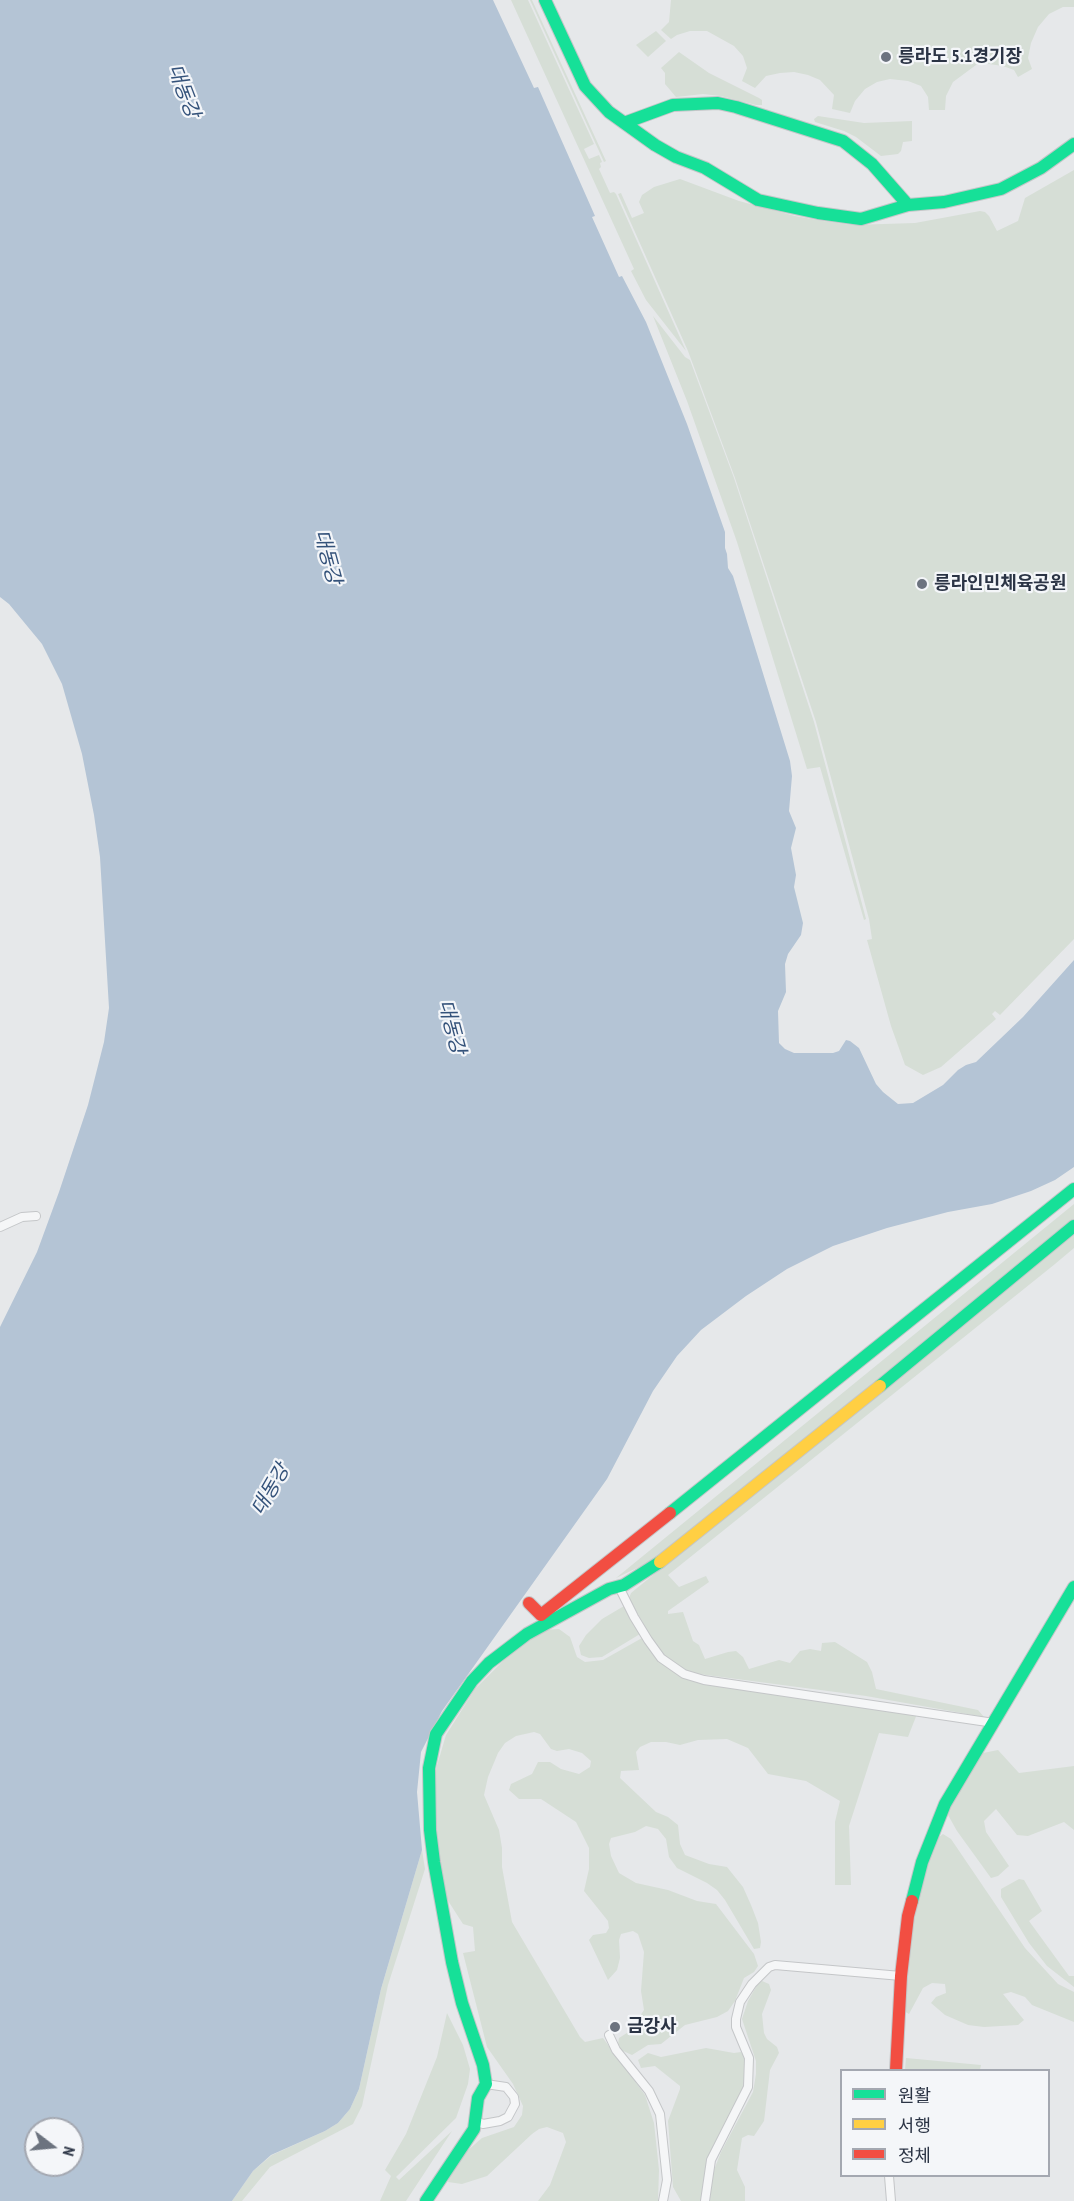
<!DOCTYPE html>
<html>
<head>
<meta charset="utf-8">
<style>
  body { margin:0 }
  #map { position:relative; width:1074px; height:2201px; overflow:hidden; background:#e6e8ea; font-family:"PT Sans Narrow","Noto Sans KR",sans-serif }
  canvas { display:block }
  .legend { position:absolute; left:840px; top:2069px; width:210px; height:108px; box-sizing:border-box; background:#f4f6f9; border:2px solid #a4a8b1; margin:0; padding:8px 10px; list-style:none; font-size:18px; color:#2b3445 }
  .legend li { display:flex; align-items:center; gap:12px; height:30px }
  .legend b { width:30px; border:2px solid #a4a8b1 }
  .north { position:absolute; left:24px; top:2117px; width:60px; height:60px; box-sizing:border-box; background:#f4f6f9; border:2px solid #a4a8b1; border-radius:50%; rotate:106deg; font-size:16px; font-weight:700; line-height:24px; text-align:center; color:#2b3445 }
  .north::after { content:''; display:block; margin:auto; width:21px; height:27px; background:#6c737f; clip-path:polygon(50% 0,100% 100%,50% 72%,0 100%) }
</style>
</head>
<body>
<div id="map">
<canvas width="1074" height="2201"></canvas>
<ul class="legend">
<li><b style="height:8px;background:#16e098"></b>원활</li>
<li><b style="height:8px;background:#ffcf43"></b>서행</li>
<li><b style="height:8px;background:#f24e42"></b>정체</li>
</ul>
<div class="north">N</div>
</div>
<script>
const context = document.querySelector('canvas').getContext('2d');
context.lineJoin = 'round';
function fillPath(path, color) {
  context.fillStyle = color;
  context.fill(path, 'evenodd');
}
function shape(rows) {
  const path = new Path2D();
  for (const r of rows) {
    path.moveTo(r[0], r[1]);
    for (let i = 2; i < r.length; i += 2) path.lineTo(r[i], r[i + 1]);
  }
  return path;
}
function trace(path, color, width, dash) {
  context.strokeStyle = color;
  context.lineWidth = width;
  context.lineCap = dash ? 'butt' : 'round';
  context.setLineDash(dash || []);
  context.stroke(path);
}
function write(font, color, halo, rows, align = 'center') {
  context.font = font + ' "PT Sans Narrow","Noto Sans KR",sans-serif';
  context.lineWidth = 4.5;
  context.setLineDash([]);
  context.textBaseline = 'middle';
  context.strokeStyle = halo;
  context.fillStyle = color;
  for (const [text, x, y, turn = 0] of rows) {
    context.save();
    context.translate(x, y);
    context.rotate((+turn || 0) * Math.PI / 180);
    context.textAlign = isNaN(turn) ? turn : align;
    if (halo) context.strokeText(text, 0, 0);
    context.fillText(text, 0, 0);
    context.restore();
  }
}
const green = shape([
  [511,0,528,0,594,144,584,149,589,159,599,155,602,162,600,163,601,167,599,169,610,193,614,192,616,194,686,351,646,300,631,271,634,269],
  [530,0,532,0,606,161,604,162],
  [671,0,1074,0,1074,7,1063,7,1049,14,1038,27,1031,43,1028,58,1032,69,1018,77,1014,70,1003,66,989,64,976,65,953,82,946,96,945,110,929,110,928,97,921,86,908,81,890,79,877,82,865,89,855,101,850,113,832,109,834,95,820,80,808,75,794,72,780,73,766,76,755,88,742,81,747,68,743,56,734,46,707,31,690,31,677,35,671,39,661,30,669,22],
  [656,31,666,41,648,57,636,45],
  [679,52,709,73,759,98,762,100,762,105,756,105,721,96,703,94,676,97,665,84,665,73,661,68],
  [818,116,864,123,912,121,912,141,903,142,901,151,898,154,881,156,856,137,844,131,815,122,814,119],
  [1074,170,1074,939,1000,1015,995,1011,992,1014,996,1019,941,1067,923,1075,905,1065,891,1026,867,940,872,939,869,919,816,722,735,478,688,351,618,194,621,193,632,218,644,213,639,202,642,195,654,187,680,179,739,201,795,216,823,221,852,225,915,223,980,211,985,212,989,216,997,231,1018,221,1025,198],
  [653,316,685,357,690,360,734,478,814,722,866,919,864,920,820,767,807,769,737,542,687,401],
  [1074,1204,1074,1221,656,1559,616,1578],
  [1074,1232,1074,1248,1055,1264,668,1575,679,1587,706,1576,709,1582,668,1611,668,1614,683,1612,693,1641,699,1645,705,1659,728,1652,736,1651,743,1657,749,1669,779,1660,790,1663,800,1651,810,1649,821,1651,822,1643,835,1642,867,1662,872,1672,876,1689,978,1710,984,1717,866,1696,691,1673,681,1668,664,1655,650,1636,629,1598,631,1593],
  [624,1606,640,1634,602,1657,589,1658,581,1655,579,1646,586,1635,602,1619],
  [559,1629,570,1637,577,1657,585,1662,603,1660,642,1638,660,1662,683,1677,917,1714,908,1737,879,1733,849,1826,851,1885,835,1885,835,1822,840,1801,806,1781,768,1774,748,1748,727,1739,698,1740,680,1745,666,1742,651,1742,640,1747,636,1752,639,1770,621,1771,620,1778,656,1812,668,1817,678,1825,680,1844,685,1855,709,1864,727,1867,743,1887,751,1905,758,1923,761,1942,760,1948,754,1949,725,1900,717,1890,707,1883,677,1868,669,1857,666,1839,658,1829,646,1826,635,1832,611,1838,609,1844,611,1856,619,1873,636,1883,668,1890,697,1901,716,1904,754,1954,758,1966,754,1972,744,1978,735,2001,728,2011,717,2017,685,2025,661,2044,648,2045,632,2055,621,2050,618,2044,619,2038,630,2031,644,2010,641,1991,644,1952,638,1934,633,1931,621,1934,619,1940,620,1958,617,1970,608,1980,589,1940,593,1935,606,1933,609,1928,608,1921,584,1891,589,1869,589,1848,576,1822,541,1799,519,1799,509,1790,511,1784,532,1774,538,1762,550,1762,561,1769,579,1774,590,1767,591,1761,582,1753,569,1749,557,1751,551,1749,540,1734,534,1732,516,1736,505,1743,498,1753,488,1777,484,1795,499,1830,502,1848,502,1867,512,1922,580,2037,585,2042,603,2038,645,2095,654,2123,659,2170,658,2201,538,2201,550,2185,566,2142,563,2133,547,2127,539,2129,532,2134,487,2176,462,2184,448,2182,450,2173,459,2158,482,2138,514,2127,522,2115,523,2106,513,2084,487,2047,463,1953,475,1951,473,1927,463,1924,445,1896,435,1833,433,1779,446,1735,475,1689,513,1651,543,1630],
  [998,1750,1019,1773,1074,1766,1074,1830,1064,1822,1028,1836,1017,1835,996,1809,984,1821,986,1832,1009,1866,998,1876,991,1878,957,1831,948,1815,951,1801,983,1753],
  [943,1834,951,1839,1025,1948,1058,1984,1074,1992,1074,2022,1032,2005,1025,1997,1011,1992,1003,1994,1024,2020,1018,2025,984,2027,968,2025,945,2015,931,2003,936,1997,946,1993,945,1984,932,1983,923,1988,909,2014,904,2011,906,1976,915,1905,935,1840],
  [422,1850,425,1869,388,1985,362,2106,353,2124,270,2167,242,2201,232,2201,253,2171,272,2155,325,2131,338,2123,350,2109,359,2089,381,1989],
  [1019,1879,1024,1880,1042,1911,1029,1921,1069,1976,1074,1976,1074,1987,1047,1966,1029,1943,1001,1897,1001,1889],
  [762,1981,769,1984,771,1990,762,2014,764,2033,767,2039,777,2047,779,2053,770,2070,764,2121,754,2136,748,2135,742,2138,737,2170,745,2187,745,2201,710,2201,712,2175,721,2152,753,2092,756,2074,756,2061,742,2019,748,2001,757,1985],
  [447,2013,463,2045,470,2069,468,2084,456,2118,396,2177,399,2180,452,2131,406,2201,380,2201,391,2176,385,2170,406,2134,437,2057],
  [706,2048,734,2053,741,2052,746,2060,744,2087,707,2161,702,2201,681,2201,673,2187,668,2121,680,2089,680,2086,655,2066,641,2068,638,2060,648,2053,661,2057],
  [906,2058,981,2065,980,2070,905,2070]
]);
const water = shape([
  [0,0,493,0,534,88,538,87,595,216,592,217,619,277,622,276,646,322,687,424,725,532,725,548,727,554,728,568,733,576,790,761,792,776,789,811,796,828,791,848,796,875,794,887,803,923,801,935,788,954,785,964,786,992,778,1011,779,1043,785,1049,794,1053,833,1053,839,1051,846,1040,850,1041,859,1048,876,1084,883,1092,898,1104,913,1103,943,1085,958,1070,966,1065,976,1062,1023,1017,1074,960,1074,1167,1055,1180,1031,1191,992,1204,948,1212,887,1228,833,1246,787,1269,746,1296,701,1330,677,1356,653,1391,607,1479,442,1711,421,1752,417,1792,422,1850,381,1989,359,2089,350,2109,338,2123,325,2131,271,2155,253,2171,232,2201,0,2201,0,1327,37,1252,59,1192,88,1105,104,1042,109,1008,100,857,94,815,82,754,62,684,42,644,9,604,0,597],
  [36,2129,72,2129,72,2165,36,2165]
]);
const street = shape([
  [0,1227,22,1217,36,1216],
  [619,1587,634,1617,648,1640,661,1658,684,1674,704,1680,994,1723],
  [609,2035,616,2050,649,2091,660,2114,667,2180,663,2201],
  [476,2121,483,2124,500,2121,508,2117,515,2104,514,2097,506,2087,486,2084],
  [889,2176,891,2201],
  [705,2201,711,2160,748,2087,749,2058,736,2027,736,2019,740,2002,752,1984,769,1967,775,1965,901,1976]
]);
const fast = shape([
  [545,0,585,86,609,112,655,145,676,157,705,168,758,200,818,213,861,219,908,205,944,202,1001,189,1041,168,1074,144],
  [624,123,673,105,718,103,736,107,843,141,872,164,908,205],
  [880,1386,1074,1226],
  [670,1513,1074,1189],
  [912,1901,922,1862,945,1804,1074,1587],
  [426,2201,474,2129,478,2098,486,2084,483,2065,462,2003,452,1962,434,1862,430,1830,429,1768,436,1734,472,1681,489,1663,527,1634,609,1589,624,1585,660,1562]
]);
const slow = shape([
  [660,1562,880,1386]
]);
const jam = shape([
  [529,1603,541,1615,670,1513],
  [896,2070,901,1976,908,1916,912,1901]
]);
const markers = [
  [886,57,6,"#6c737f"],
  [922,584,6,"#6c737f"],
  [615,2027,6,"#6c737f"]
];
const poiNames = [
  ["릉라도 5.1경기장",898,57],
  ["릉라인민체육공원",934,584],
  ["금강사",627,2027]
];
const waterNames = [
  ["대동강",183,91,69],
  ["대동강",327,557,75],
  ["대동강",451,1027,75],
  ["대동강",271,1490,-60]
];
fillPath(green, '#d6ded6');
fillPath(water, '#b4c4d5');
trace(street, '#c4c6c8', 10);
trace(fast, '#c4c6c8', 14);
trace(slow, '#c4c6c8', 14);
trace(jam, '#c4c6c8', 14);
trace(street, '#f5f6f7', 8);
trace(fast, '#16e098', 12);
trace(slow, '#ffcf43', 12);
trace(jam, '#f24e42', 12);
for (const [x, y, r, color] of markers) {
  const dot = new Path2D();
  dot.arc(x, y, r, 0, 2 * Math.PI);
  context.fillStyle = color;
  context.fill(dot);
  trace(dot, '#f4f6f9', 2);
}
write('bold 18px', '#2b3445', '#f4f6f9', poiNames, 'left');
write('italic 20px', '#34527a', '#f4f6f9', waterNames);
</script>
</body>
</html>
